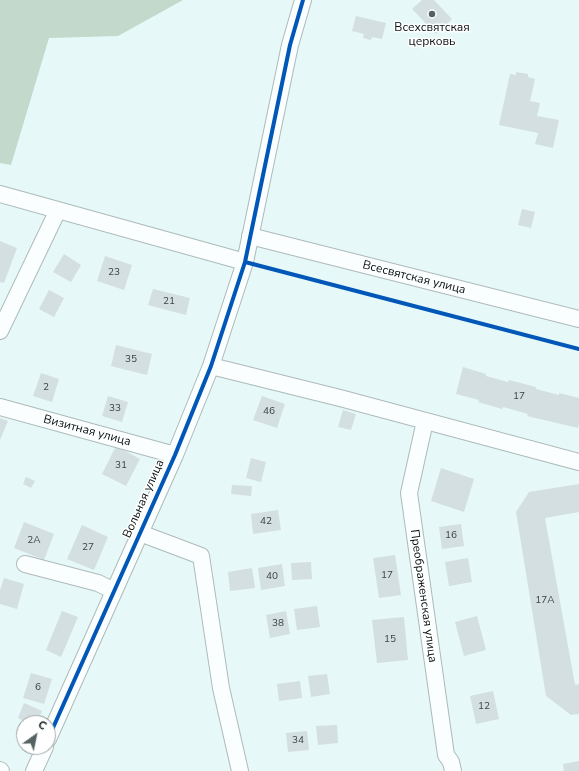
<!DOCTYPE html>
<html>
<head>
<meta charset="utf-8">
<style>
  body { margin:0 }
  #map { position:relative; width:579px; height:771px; overflow:hidden; background:#e7f8f8; font-family:"Nunito Sans",sans-serif }
  canvas { display:block }
  .north { position:absolute; left:16px; top:715px; width:40px; height:40px; box-sizing:border-box; background:#fff; border:1px solid #9ca0a0; border-radius:50%; rotate:33deg; font-size:11px; font-weight:700; line-height:16px; text-align:center; color:#081112 }
  .north::after { content:''; display:block; margin:auto; width:14px; height:18px; background:#566262; clip-path:polygon(50% 0,100% 100%,50% 72%,0 100%) }
</style>
</head>
<body>
<div id="map">
<canvas width="579" height="771"></canvas>
<div class="north">С</div>
</div>
<script>
const context = document.querySelector('canvas').getContext('2d');
context.lineJoin = 'round';
function fillPath(path, color) {
  context.fillStyle = color;
  context.fill(path, 'evenodd');
}
function shape(rows) {
  const path = new Path2D();
  for (const r of rows) {
    path.moveTo(r[0], r[1]);
    for (let i = 2; i < r.length; i += 2) path.lineTo(r[i], r[i + 1]);
  }
  return path;
}
function trace(path, color, width, dash) {
  context.strokeStyle = color;
  context.lineWidth = width;
  context.lineCap = dash ? 'butt' : 'round';
  context.setLineDash(dash || []);
  context.stroke(path);
}
function write(font, color, halo, rows, align = 'center') {
  context.font = font + ' "Nunito Sans",sans-serif';
  context.lineWidth = 3;
  context.setLineDash([]);
  context.textBaseline = 'middle';
  context.strokeStyle = halo;
  context.fillStyle = color;
  for (const [text, x, y, turn = 0] of rows) {
    context.save();
    context.translate(x, y);
    context.rotate((+turn || 0) * Math.PI / 180);
    context.textAlign = isNaN(turn) ? turn : align;
    if (halo) context.strokeText(text, 0, 0);
    context.fillText(text, 0, 0);
    context.restore();
  }
}
const forest = shape([
  [0,0,183,0,118,36,49,38,11,165,0,163]
]);
const building = shape([
  [422,0,434,0,452,19,436,34,412,9],
  [356,16,386,23,382,39,372,37,371,40,363,38,364,34,352,31],
  [516,72,528,74,528,77,535,79,530,101,540,103,537,116,559,120,553,148,535,144,538,133,499,125,510,74,516,75],
  [522,209,535,212,531,228,518,225],
  [0,241,17,248,4,283,0,282],
  [64,254,81,265,71,282,53,272],
  [105,256,132,265,124,290,97,281],
  [153,289,190,298,186,315,148,305],
  [49,290,64,298,54,317,39,309],
  [116,345,152,354,147,375,111,366],
  [463,367,486,374,486,376,508,382,509,380,536,387,536,389,559,395,559,393,579,398,579,423,578,428,527,416,528,414,503,407,502,409,478,402,479,400,456,394],
  [41,373,59,379,52,402,33,396],
  [108,396,128,402,122,422,102,416],
  [262,396,285,404,277,428,253,420],
  [343,410,356,414,351,430,338,427],
  [0,418,8,421,0,440],
  [116,446,140,459,126,486,102,474],
  [251,458,266,462,261,482,246,478],
  [441,468,474,479,464,512,431,501],
  [26,477,35,481,31,488,23,484],
  [579,484,579,512,545,518,575,685,579,684,579,714,571,715,546,696,516,512,529,492],
  [232,485,252,486,251,496,231,494],
  [278,510,281,530,253,534,251,514],
  [24,522,54,534,44,560,14,548],
  [461,524,464,546,442,549,439,527],
  [82,525,108,537,94,570,67,559],
  [395,555,401,595,379,598,373,558],
  [468,558,472,582,449,586,445,562],
  [311,562,312,579,292,580,291,563],
  [282,564,285,586,261,590,258,568],
  [252,568,255,588,230,591,228,572],
  [4,578,24,584,17,609,0,604,0,590],
  [317,606,320,627,297,630,294,609],
  [62,611,78,617,61,657,46,650],
  [286,611,290,634,270,638,266,615],
  [477,616,486,650,464,656,455,622],
  [404,617,408,660,377,663,372,620],
  [31,673,52,679,44,704,23,698],
  [327,674,330,694,311,697,308,676],
  [300,681,302,698,279,701,277,684],
  [493,691,499,719,476,724,470,696],
  [24,703,42,711,37,723,28,723,18,718],
  [337,725,338,743,318,745,316,726],
  [307,731,309,750,288,752,286,733],
  [579,761,579,771,564,771,563,764]
]);
const minor = shape([
  [0,194,245,262],
  [250,236,579,319],
  [0,331,58,210],
  [211,366,340,398,579,462],
  [0,407,175,455],
  [425,421,409,493,446,755,451,762,453,771],
  [140,533,201,556,221,688,240,771],
  [25,564,98,583,114,591],
  [48,739,175,455,211,366,245,262,290,45,303,0],
  [0,770,1,771],
  [34,771,45,747]
]);
const cycleway = shape([
  [245,262,579,349],
  [48,739,175,455,211,366,245,262,290,45,303,0]
]);
const markers = [
  [432,14,4,"#566262"]
];
const numberNames = [
  ["23",114,273],
  ["21",169,302],
  ["35",131,360],
  ["2",46,388],
  ["17",519,397],
  ["33",115,409],
  ["46",269,412],
  ["31",121,466],
  ["42",266,522],
  ["16",451,536],
  ["2А",34,541],
  ["27",88,548],
  ["17",387,576],
  ["40",272,577],
  ["17А",545,601],
  ["38",278,624],
  ["15",390,640],
  ["6",38,688],
  ["12",484,707],
  ["34",298,741]
];
const poiNames = [
  ["Всехсвятская",432,28],
  ["церковь",432,42]
];
const streetNames = [
  ["Всесвятская улица",414,278,14],
  ["Визитная улица",87,431,15],
  ["Вольная улица",144,499,-66],
  ["Преображенская улица",423,596,82]
];
fillPath(forest, '#c3d9cb');
fillPath(building, '#d3dfe1');
trace(minor, '#adbaba', 18);
trace(minor, '#fbfefe', 16);
trace(cycleway, '#0057b8', 4);
for (const [x, y, r, color] of markers) {
  const dot = new Path2D();
  dot.arc(x, y, r, 0, 2 * Math.PI);
  context.fillStyle = color;
  context.fill(dot);
  trace(dot, '#fff', 1.5);
}
write('10px', '#3b4446', null, numberNames);
write('12px', '#081112', '#fff', poiNames);
write('12px', '#081112', '#fff', streetNames);
</script>
</body>
</html>
